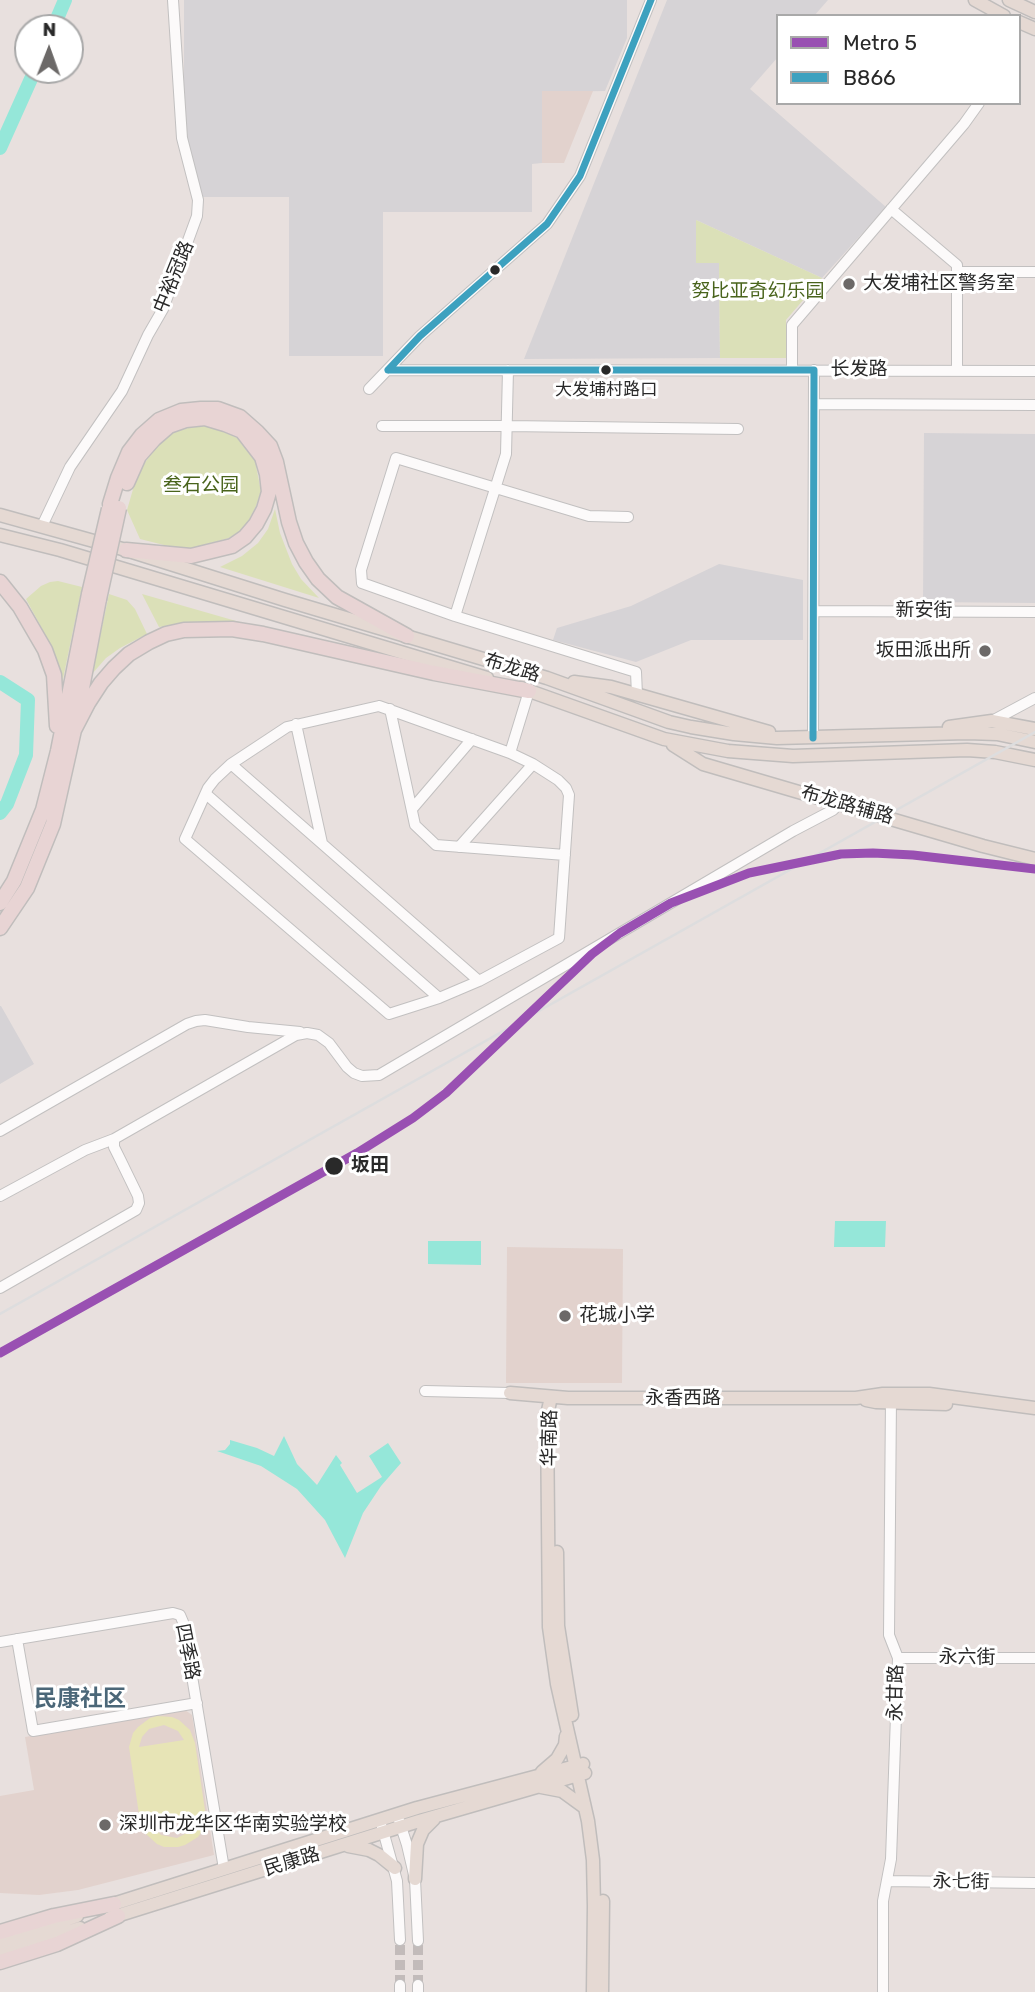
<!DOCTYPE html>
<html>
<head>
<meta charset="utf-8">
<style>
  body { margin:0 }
  #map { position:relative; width:1035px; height:1992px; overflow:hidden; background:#e8e0de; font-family:Rubik,sans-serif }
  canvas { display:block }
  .legend { position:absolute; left:776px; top:14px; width:245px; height:91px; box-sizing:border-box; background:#fff; border:2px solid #a9a9a9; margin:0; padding:9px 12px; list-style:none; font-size:21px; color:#292929 }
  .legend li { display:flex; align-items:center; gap:14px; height:35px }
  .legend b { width:35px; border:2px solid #a9a9a9 }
  .north { position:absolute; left:14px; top:14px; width:70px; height:70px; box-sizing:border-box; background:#fff; border:2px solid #a9a9a9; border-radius:50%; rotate:1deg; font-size:19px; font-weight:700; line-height:28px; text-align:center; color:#292929 }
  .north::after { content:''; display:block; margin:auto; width:24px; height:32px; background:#6c6968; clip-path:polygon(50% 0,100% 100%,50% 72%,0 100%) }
</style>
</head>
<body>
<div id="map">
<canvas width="1035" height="1992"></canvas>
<ul class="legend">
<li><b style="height:9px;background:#9950b2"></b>Metro 5</li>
<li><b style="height:9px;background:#3da1bf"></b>B866</li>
</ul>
<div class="north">N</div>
</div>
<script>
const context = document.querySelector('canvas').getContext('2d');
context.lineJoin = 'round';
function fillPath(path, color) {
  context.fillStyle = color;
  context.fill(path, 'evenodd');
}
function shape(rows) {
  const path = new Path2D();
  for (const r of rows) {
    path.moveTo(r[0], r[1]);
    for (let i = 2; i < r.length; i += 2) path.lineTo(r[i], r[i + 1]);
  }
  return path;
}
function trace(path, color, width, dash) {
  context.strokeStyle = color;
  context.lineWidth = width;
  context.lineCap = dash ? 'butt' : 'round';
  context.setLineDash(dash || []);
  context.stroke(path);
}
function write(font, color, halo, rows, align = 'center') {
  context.font = font + ' Rubik,"Noto Sans SC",sans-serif';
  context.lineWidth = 6;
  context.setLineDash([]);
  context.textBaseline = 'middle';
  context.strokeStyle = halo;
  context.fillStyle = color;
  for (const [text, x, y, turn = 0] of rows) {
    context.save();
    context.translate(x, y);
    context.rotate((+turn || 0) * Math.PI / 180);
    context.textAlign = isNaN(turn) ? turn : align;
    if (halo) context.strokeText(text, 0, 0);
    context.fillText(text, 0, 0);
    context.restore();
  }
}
const industrial = shape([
  [184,0,627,0,627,38,605,91,542,92,542,163,532,164,532,212,383,212,383,356,289,356,289,197,203,197,184,135],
  [667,0,828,0,814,16,778,16,778,57,750,89,886,207,822,278,696,220,719,263,720,358,524,359],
  [924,433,1035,434,1035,603,923,602],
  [719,564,803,580,803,640,691,640,636,662,553,640,557,628,631,606],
  [0,1006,1,1006,34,1064,0,1084]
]);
const education = shape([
  [542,91,593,91,564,163,542,163],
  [507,1247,623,1249,622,1383,506,1383],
  [185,1710,192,1715,214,1855,78,1890,39,1895,0,1893,0,1796,34,1790,25,1737]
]);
const green = shape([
  [696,220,822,278,786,320,786,358,720,358,719,263,696,263],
  [204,426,223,431,237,438,255,461,261,491,256,506,249,520,240,531,229,538,191,548,176,548,140,539,127,510,136,479,146,461,159,444,173,433,188,428],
  [275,509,280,533,292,564,301,579,319,598,220,567,242,556,258,543,268,529],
  [58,581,82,587,62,684,48,640,26,599,41,586,50,582],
  [109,594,127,600,135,609,147,634,120,648,106,658,92,674],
  [142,594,250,625,211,622,184,623,159,627]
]);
const pitch = shape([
  [157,1716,172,1717,179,1720,190,1730,195,1743,206,1817,202,1831,198,1837,185,1845,178,1847,164,1847,157,1844,146,1834,140,1821,129,1747,133,1733,138,1727,150,1718],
  [164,1725,178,1731,184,1740,139,1747,142,1737,149,1729],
  [196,1816,196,1822,191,1831,177,1838,161,1835,151,1824]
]);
const water = shape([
  [835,1221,886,1221,885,1247,834,1247],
  [428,1241,481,1241,481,1265,428,1264],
  [284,1436,297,1464,317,1485,336,1455,342,1463,340,1465,357,1493,382,1477,369,1456,388,1443,401,1463,381,1486,363,1513,345,1558,325,1520,297,1489,261,1466,217,1451,225,1450,230,1444,230,1440,257,1448,274,1456]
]);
const river = shape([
  [53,28,65,0],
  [0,148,35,70],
  [0,682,28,700,26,755,7,804,0,813]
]);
const minorTunnel = shape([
  [400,1985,400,1940],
  [418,1985,418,1941]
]);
const minor = shape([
  [891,209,957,265,957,370],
  [957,272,1035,272],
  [388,370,1035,371],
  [792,370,792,325,964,124,979,103],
  [369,389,420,336,547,224,580,176,651,0],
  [814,404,1035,405],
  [382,426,507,426,738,429],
  [628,517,589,516,396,458,361,570,362,583,455,616,636,672,637,695],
  [42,526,70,467,122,391,148,335,163,309,197,216,198,200,182,138,173,0],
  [814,611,1035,612],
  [455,616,506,454,508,370],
  [379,706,510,753,533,764,558,780,566,788,569,795,559,938,479,981,439,998,389,1014,185,839,208,788,215,779,231,764,287,727,379,706],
  [390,709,415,825,436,845,565,855],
  [992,721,1035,698],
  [296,724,322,843],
  [813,738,814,370],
  [510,753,529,691],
  [231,764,479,981],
  [206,794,439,998],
  [412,809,472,739],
  [459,847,533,764],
  [0,1131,187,1024,196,1021,205,1020,248,1027,300,1032],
  [0,1196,85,1150,114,1139,296,1035,307,1033,318,1035,329,1043,347,1067,354,1073,362,1076,379,1075,793,831,833,810,840,803],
  [0,1288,136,1210,139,1203,138,1196,120,1159,114,1147,114,1139],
  [425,1391,510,1393],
  [17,1639,33,1731,197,1703],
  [0,1642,173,1613,180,1615,183,1622,224,1869],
  [898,1658,1035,1658],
  [397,1814,407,1845,415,1879,418,1941],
  [382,1827,397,1881,400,1940],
  [887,1881,1035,1883],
  [400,1992,400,1985],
  [418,1992,418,1985],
  [883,1992,883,1901,891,1859,898,1658,889,1635,891,1398]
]);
const major = shape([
  [975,0,1004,16],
  [1009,0,1035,12],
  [1019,22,1035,29],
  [0,515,126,550,285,600,547,678,669,722,691,727,734,734,777,738,967,733,997,734,1035,742],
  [0,535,60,550,147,576,487,678],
  [574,682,611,687,769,732],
  [521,688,664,739,728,751,793,756,967,750,995,752,1035,760],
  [949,727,992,721,1035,729],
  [673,745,703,764,983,846,1035,859],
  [510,1393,568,1398,856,1398,883,1394,929,1394,1035,1408],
  [551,1397,547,1415,549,1627,557,1684,588,1821,593,1860,594,1906,593,1992],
  [866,1400,876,1402,946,1404],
  [557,1552,558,1626,572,1715],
  [542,1772,557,1759,565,1745,566,1736],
  [541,1787,562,1791,584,1807],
  [348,1846,369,1850,379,1855,395,1868],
  [415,1879,417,1844,423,1830,434,1819],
  [107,1906,417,1808,583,1764],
  [110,1918,419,1821,585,1773],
  [0,1942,77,1916],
  [0,1953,80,1928],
  [602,1992,603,1901]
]);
const highway = shape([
  [110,504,118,478,129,452,142,435,159,420,181,411,201,409,218,409,240,417,257,432,270,446,276,462,289,522,296,543,306,562,318,579,337,597,407,636],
  [126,550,191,556,232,546,245,537,256,524,264,509,269,492,267,474,262,457,242,431,225,424,205,418,186,420,169,426,154,439,139,456,127,483],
  [0,582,20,607,45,650,54,675,57,726],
  [74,730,88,703,101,683,114,668,129,654,149,642,166,634,184,630,232,629,263,634,434,673,529,691],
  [0,903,14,881,43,810,58,751,89,594],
  [0,928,27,888,53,824,74,730,99,599],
  [0,1932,54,1916,114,1904],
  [0,1962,57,1944,118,1916]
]);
const rail = shape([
  [0,1314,1035,732]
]);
const highwayBridge = shape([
  [89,594,109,509],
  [99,599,119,508]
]);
const bus1 = shape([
  [388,370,814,370,813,738],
  [388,370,420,336,547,224,580,176,651,0]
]);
const metro1 = shape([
  [0,1353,357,1153,413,1118,446,1093,592,954,620,933,671,903,749,873,841,854,873,853,913,855,1035,869]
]);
const markers = [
  [495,270,6,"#292929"],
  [849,284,7,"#6c6968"],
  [606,370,6,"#292929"],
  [985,651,7,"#6c6968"],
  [334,1166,10,"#292929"],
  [565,1316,7,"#6c6968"],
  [105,1825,7,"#6c6968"]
];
const busNames = [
  ["大发埔村路口",606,390]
];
const streetNames = [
  ["中裕冠路",174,277,-68],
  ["长发路",859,370],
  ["新安街",924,611],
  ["布龙路",512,668,17],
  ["布龙路辅路",847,805,16],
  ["永香西路",683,1399],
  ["华南路",550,1438,-89],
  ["四季路",187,1652,79],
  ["永六街",967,1658],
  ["永甘路",896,1693,-89],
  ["民康路",292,1862,-17],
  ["永七街",961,1882,1]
];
const poiNames = [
  ["大发埔社区警务室",863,284],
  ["坂田派出所",971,651,"right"],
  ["花城小学",579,1316],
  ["深圳市龙华区华南实验学校",119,1825]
];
const parkNames = [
  ["努比亚奇幻乐园",758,292],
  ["叁石公园",201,486]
];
const stopNames = [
  ["坂田",351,1166]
];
const quarterNames = [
  ["民康社区",80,1699]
];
fillPath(industrial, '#d6d3d6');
fillPath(education, '#e2d2cd');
fillPath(green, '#dbe0b8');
fillPath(pitch, '#e7e4b6');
fillPath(water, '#95e7d9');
trace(river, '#95e7d9', 14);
trace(minorTunnel, '#c2bbba', 10, [10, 5]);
trace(minor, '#c2c0c0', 12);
trace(major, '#c0bdbc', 15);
trace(highway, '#c0bdbc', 17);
trace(minor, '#fcfafa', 10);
trace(major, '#e5d9d3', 12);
trace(highway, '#e8d4d4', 14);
trace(rail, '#ddddde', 2.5);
trace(highwayBridge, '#c0bdbc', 17, []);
trace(highwayBridge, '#e8d4d4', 14);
trace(bus1, '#3da1bf', 7);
trace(metro1, '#9950b2', 9);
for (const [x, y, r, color] of markers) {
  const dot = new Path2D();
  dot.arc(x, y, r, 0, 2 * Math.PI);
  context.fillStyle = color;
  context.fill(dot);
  trace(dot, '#fff', 2.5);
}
write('17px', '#292929', '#fff', busNames);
write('19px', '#292929', '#fff', streetNames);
write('19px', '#292929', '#fff', poiNames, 'left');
write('19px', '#49641c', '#fff', parkNames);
write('bold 19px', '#292929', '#fff', stopNames, 'left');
write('bold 23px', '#4b6778', '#fff', quarterNames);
</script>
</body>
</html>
